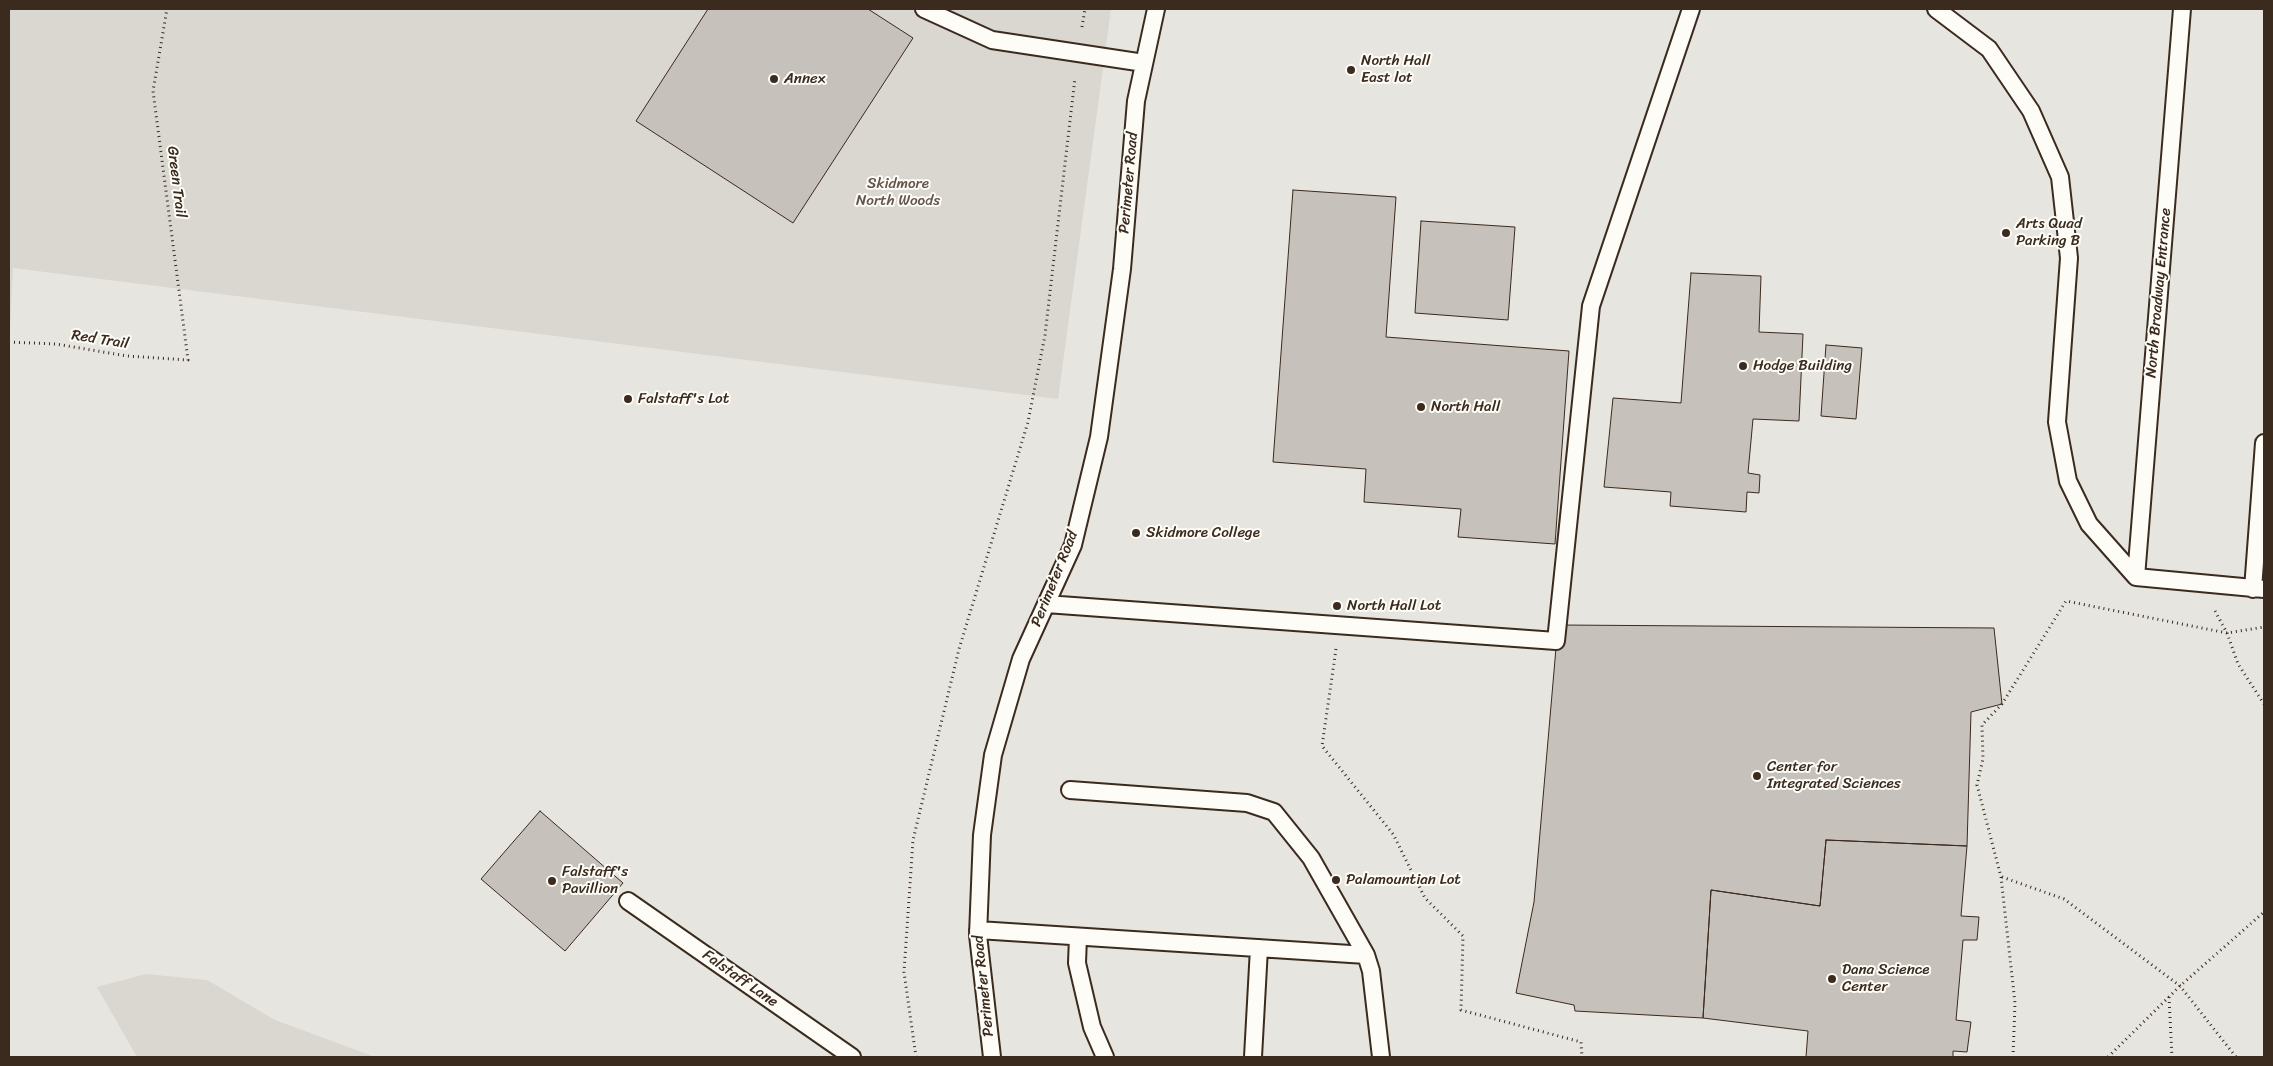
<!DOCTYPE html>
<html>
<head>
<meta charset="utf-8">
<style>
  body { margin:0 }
  #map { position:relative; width:2273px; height:1066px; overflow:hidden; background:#f5f4ee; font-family:Sriracha,sans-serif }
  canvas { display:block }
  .frame { position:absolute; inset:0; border:10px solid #3b2a1e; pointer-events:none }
</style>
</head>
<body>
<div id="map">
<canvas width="2273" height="1066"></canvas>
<div class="frame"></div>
</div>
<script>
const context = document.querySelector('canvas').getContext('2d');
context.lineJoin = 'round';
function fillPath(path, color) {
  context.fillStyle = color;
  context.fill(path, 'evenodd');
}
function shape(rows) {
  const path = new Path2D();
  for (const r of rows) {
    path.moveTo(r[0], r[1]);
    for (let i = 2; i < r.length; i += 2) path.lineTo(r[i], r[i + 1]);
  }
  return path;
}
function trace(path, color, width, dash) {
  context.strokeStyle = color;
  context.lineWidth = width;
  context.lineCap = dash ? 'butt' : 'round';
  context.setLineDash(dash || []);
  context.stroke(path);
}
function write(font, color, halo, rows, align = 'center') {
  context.font = font + ' Sriracha,sans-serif';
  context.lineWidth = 4;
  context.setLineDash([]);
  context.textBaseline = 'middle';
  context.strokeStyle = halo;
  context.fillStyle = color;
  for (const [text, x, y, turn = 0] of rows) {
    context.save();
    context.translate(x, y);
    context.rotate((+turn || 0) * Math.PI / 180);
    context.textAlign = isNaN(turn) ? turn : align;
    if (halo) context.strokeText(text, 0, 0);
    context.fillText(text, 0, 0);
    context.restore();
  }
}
const built = shape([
  [9,9,2264,9,2264,1057,9,1057]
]);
const green = shape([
  [9,9,1111,9,1058,399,13,268,9,353],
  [146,974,207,980,275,1020,375,1057,137,1057,97,987]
]);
const building = shape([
  [708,9,868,9,913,38,793,223,636,121,708,9],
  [1293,190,1396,197,1386,337,1569,351,1555,544,1458,537,1461,509,1364,502,1366,469,1273,462,1293,190],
  [1421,221,1515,227,1508,320,1415,313,1421,221],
  [1691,273,1761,276,1759,332,1803,334,1799,421,1753,419,1748,473,1760,475,1759,493,1747,492,1746,512,1670,506,1671,492,1604,487,1613,398,1681,403,1691,273],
  [1826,345,1862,348,1856,419,1821,416,1826,345],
  [1558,625,1994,628,2002,704,1971,712,1967,846,1826,840,1820,906,1711,890,1703,1018,1575,1011,1574,1005,1516,993,1534,902,1558,625],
  [540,811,623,883,565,951,481,879,540,811],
  [1826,840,1967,846,1961,916,1979,917,1977,940,1963,940,1956,1020,1971,1022,1967,1052,1953,1051,1953,1057,1806,1057,1808,1031,1703,1018,1711,890,1820,906,1826,840]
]);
const path = shape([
  [1082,27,1085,9],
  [9,342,56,344,127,356,188,360,153,91,167,9],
  [2215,611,2227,633,2238,664,2264,704],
  [1336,649,1322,746,1393,834,1425,898,1463,936,1461,1010,1581,1042,1582,1057],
  [2002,877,2064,899,2180,986,2236,1057],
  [2169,997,2172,1057],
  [916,1057,904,972,913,840,959,649,1028,422,1045,335,1075,78],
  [2013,1057,2015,1003,2001,877,1977,785,1983,759,1982,725,2002,704,2066,601,2227,633,2264,627],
  [2108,1057,2180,986,2264,912]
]);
const lane = shape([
  [924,9,992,40,1144,63],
  [1936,9,1989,49,2031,111,2060,177,2069,258,2057,422,2068,481,2089,524,2136,577,2264,589],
  [2136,577,2182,9],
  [2253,589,2264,443],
  [1046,604,1556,641,1591,306,1691,9],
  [1070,790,1247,803,1274,812,1311,858,1366,955],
  [628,901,852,1057],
  [978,930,1366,955,1371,971,1381,1057],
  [1078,937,1077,963,1092,1027,1105,1057],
  [992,1057,978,935,982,835,993,755,1021,659,1073,545,1099,437,1122,269,1136,101,1156,9],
  [1253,1057,1259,948]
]);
const markers = [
  [1351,70,5,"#3b2a1e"],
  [774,79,5,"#3b2a1e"],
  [2006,233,5,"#3b2a1e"],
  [1743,366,5,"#3b2a1e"],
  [628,399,5,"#3b2a1e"],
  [1421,407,5,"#3b2a1e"],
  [1136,533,5,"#3b2a1e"],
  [1337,606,5,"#3b2a1e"],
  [1757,776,5,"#3b2a1e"],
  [1336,880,5,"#3b2a1e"],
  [552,881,5,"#3b2a1e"],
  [1832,979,5,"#3b2a1e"]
];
const poiNames = [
  ["North Hall",1361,61],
  ["East lot",1361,78],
  ["Annex",784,79],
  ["Arts Quad",2016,224],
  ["Parking B",2016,241],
  ["Hodge Building",1753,366],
  ["Falstaff's Lot",638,399],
  ["North Hall",1431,407],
  ["Skidmore College",1146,533],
  ["North Hall Lot",1347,606],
  ["Center for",1767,767],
  ["Integrated Sciences",1767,784],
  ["Falstaff's",562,872],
  ["Pavillion",562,889],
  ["Palamountian Lot",1346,880],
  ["Dana Science",1842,970],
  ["Center",1842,987]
];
const streetNames = [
  ["Green Trail",176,182,83],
  ["Perimeter Road",1129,183,-85],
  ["North Broadway Entrance",2159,293,-85],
  ["Red Trail",100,340,9],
  ["Perimeter Road",1055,579,-68],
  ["Falstaff Lane",740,979,35],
  ["Perimeter Road",984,986,-96]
];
const parkNames = [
  ["Skidmore",898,184],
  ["North Woods",898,201]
];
fillPath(built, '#e7e5df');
fillPath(green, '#dad6d0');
fillPath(building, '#c7c1bb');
trace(building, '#3b2a1e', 1);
trace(lane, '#3b2a1e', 20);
trace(path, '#3b2a1e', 3, [1, 4]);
trace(lane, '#fdfcf7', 16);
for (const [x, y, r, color] of markers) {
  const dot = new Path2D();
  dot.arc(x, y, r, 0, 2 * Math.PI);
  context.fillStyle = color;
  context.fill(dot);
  trace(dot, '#fdfcf7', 2);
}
write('15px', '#3b2a1e', '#fdfcf7', poiNames, 'left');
write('15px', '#3b2a1e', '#fdfcf7', streetNames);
write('15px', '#63554a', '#fdfcf7', parkNames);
</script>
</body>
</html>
